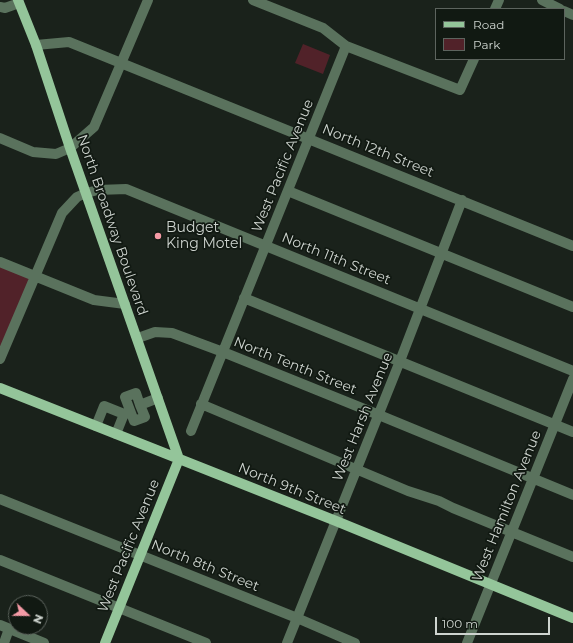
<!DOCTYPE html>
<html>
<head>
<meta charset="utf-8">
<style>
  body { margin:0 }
  #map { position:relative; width:573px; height:643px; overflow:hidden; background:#1a221b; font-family:Montserrat,sans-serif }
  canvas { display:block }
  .legend { position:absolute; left:435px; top:8px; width:130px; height:52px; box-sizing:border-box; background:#111912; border:1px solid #5d645e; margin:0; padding:5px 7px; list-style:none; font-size:12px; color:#ced4cf }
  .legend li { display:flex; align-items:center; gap:8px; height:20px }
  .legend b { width:20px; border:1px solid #5d645e }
  .north { position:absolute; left:8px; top:595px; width:40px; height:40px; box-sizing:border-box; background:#111912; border:1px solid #5d645e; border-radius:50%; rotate:112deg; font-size:11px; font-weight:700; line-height:16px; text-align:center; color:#ced4cf }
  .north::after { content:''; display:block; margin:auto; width:14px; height:18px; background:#f49aa5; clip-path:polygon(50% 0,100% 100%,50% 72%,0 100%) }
  .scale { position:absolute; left:435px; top:617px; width:115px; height:18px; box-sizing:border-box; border:2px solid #ced4cf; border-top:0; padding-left:5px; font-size:12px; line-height:14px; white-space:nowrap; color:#ced4cf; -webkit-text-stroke:3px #111912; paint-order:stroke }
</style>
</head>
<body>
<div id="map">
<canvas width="573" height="643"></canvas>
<ul class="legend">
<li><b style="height:5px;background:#94c59a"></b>Road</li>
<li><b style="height:11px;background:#512229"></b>Park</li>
</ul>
<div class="north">N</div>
<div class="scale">100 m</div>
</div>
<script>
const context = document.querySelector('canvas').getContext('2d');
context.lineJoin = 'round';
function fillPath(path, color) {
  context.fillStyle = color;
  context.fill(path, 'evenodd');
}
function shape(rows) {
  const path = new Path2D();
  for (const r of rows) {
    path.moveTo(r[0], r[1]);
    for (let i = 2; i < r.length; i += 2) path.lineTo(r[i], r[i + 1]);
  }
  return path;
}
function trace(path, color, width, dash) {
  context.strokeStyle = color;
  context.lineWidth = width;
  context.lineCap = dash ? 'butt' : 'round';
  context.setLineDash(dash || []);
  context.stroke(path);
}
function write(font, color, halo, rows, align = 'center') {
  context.font = font + ' Montserrat,sans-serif';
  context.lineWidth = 3.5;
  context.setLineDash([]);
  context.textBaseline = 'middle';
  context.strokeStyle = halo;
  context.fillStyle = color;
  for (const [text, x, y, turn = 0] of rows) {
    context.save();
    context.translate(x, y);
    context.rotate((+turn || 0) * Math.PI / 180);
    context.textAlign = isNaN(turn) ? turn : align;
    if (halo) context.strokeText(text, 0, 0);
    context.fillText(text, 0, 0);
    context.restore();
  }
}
const green = shape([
  [303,44,330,55,323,74,295,63],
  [0,262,35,276,0,359]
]);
const minor = shape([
  [253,0,323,28,346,46,460,90,474,59],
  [542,0,560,9],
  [0,7,5,8,19,3],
  [495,9,499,0],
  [564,11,573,15],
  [36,45,69,42,573,246],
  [0,138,33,152,56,154,70,148,94,127,148,0],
  [288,191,573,307],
  [0,262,94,300,125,304],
  [244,298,573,432],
  [138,338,155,332,172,333,223,352,379,415,573,495],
  [0,359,62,213,77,197,86,193,98,190,126,189,573,371],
  [201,404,408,491,439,501,453,508,573,557],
  [140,405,136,393,125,397,134,421,145,417,140,405,158,398],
  [96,426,104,406,124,414,116,434],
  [191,431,346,46],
  [0,499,297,618,355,643],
  [0,560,206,643],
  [0,625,44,643],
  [4,643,9,629],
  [287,643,400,361,462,200],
  [467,643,573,379]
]);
const major = shape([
  [18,0,36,45,70,148,179,459],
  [0,388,336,521,573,618],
  [105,643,179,459]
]);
const markers = [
  [158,236,4,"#f49aa5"]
];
const streetNames = [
  ["North 12th Street",378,151,22],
  ["West Pacific Avenue",283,166,-68],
  ["North Broadway Boulevard",112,225,71],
  ["North 11th Street",336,259,22],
  ["North Tenth Street",295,366,22],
  ["West Harsh Avenue",363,417,-68],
  ["North 9th Street",292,489,22],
  ["West Hamilton Avenue",507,506,-68],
  ["West Pacific Avenue",129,546,-68],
  ["North 8th Street",205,566,22]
];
const poiNames = [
  ["Budget",166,228],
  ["King Motel",166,244]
];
fillPath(green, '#512229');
trace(minor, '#5a725d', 10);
trace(major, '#94c59a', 10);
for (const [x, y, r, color] of markers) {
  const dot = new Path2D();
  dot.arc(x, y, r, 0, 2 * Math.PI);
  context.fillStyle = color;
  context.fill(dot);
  trace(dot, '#111912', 1.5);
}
write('14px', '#ced4cf', '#111912', streetNames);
write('14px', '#ced4cf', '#111912', poiNames, 'left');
</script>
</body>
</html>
